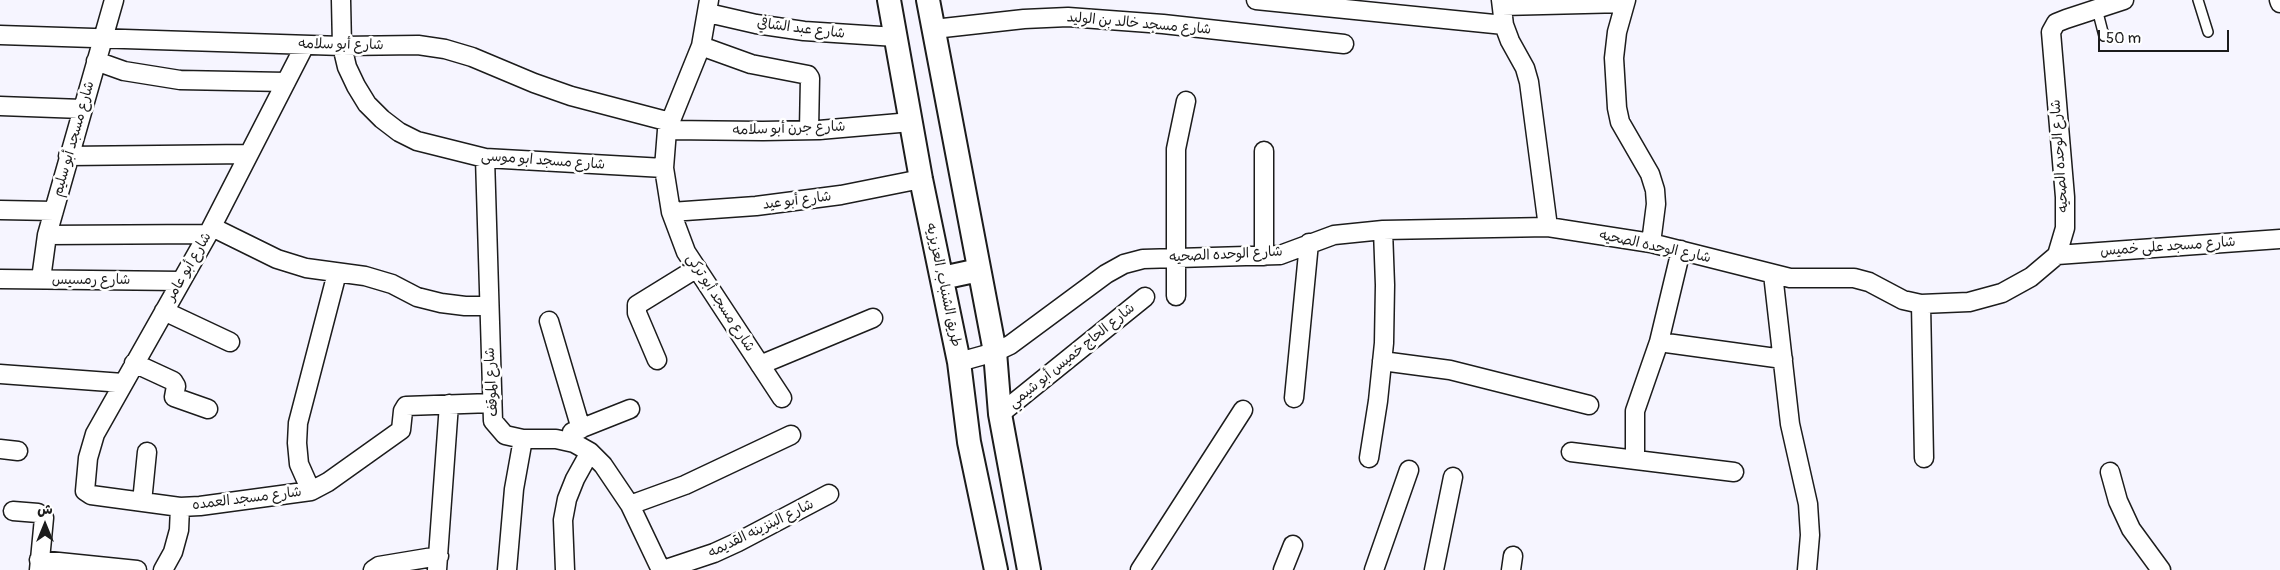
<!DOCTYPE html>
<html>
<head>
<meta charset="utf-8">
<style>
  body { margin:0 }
  #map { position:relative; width:2280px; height:570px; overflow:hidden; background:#f6f5ff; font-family:Pangolin,"Playpen Sans Arabic",sans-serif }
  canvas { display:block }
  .north { position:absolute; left:20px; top:500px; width:50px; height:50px; -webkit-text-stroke:4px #fff; paint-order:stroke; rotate:0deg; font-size:14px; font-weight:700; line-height:20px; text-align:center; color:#1c1c1c }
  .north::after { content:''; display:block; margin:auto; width:18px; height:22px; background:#1c1c1c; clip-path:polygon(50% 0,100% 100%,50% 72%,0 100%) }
  .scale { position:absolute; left:2098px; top:30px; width:131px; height:22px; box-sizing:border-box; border:2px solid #1c1c1c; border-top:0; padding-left:6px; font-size:15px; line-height:18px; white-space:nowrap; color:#1c1c1c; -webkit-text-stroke:4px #fff; paint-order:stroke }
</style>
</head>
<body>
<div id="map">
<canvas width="2280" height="570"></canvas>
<div class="north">ش</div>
<div class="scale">50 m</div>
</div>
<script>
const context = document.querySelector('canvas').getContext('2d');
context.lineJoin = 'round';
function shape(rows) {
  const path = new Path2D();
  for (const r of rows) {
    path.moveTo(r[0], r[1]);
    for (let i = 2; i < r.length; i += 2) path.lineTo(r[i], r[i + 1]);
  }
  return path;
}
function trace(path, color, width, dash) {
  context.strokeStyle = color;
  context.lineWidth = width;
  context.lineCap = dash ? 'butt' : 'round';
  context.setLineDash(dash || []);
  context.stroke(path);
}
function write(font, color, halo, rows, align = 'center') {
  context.font = font + ' Pangolin,"Playpen Sans Arabic",sans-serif';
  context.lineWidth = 5;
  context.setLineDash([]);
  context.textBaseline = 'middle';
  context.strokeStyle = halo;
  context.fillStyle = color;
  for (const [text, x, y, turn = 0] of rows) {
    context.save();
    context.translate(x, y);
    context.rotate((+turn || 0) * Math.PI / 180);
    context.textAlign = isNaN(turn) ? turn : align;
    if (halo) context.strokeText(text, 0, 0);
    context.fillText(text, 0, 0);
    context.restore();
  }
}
const service = shape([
  [2198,0,2208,32],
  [2097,9,2104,36]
]);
const minor = shape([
  [341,0,342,46,347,67,356,86,367,104,382,119,399,132,417,141,485,158,664,168],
  [709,0,701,46,667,130,664,168,671,212,686,252,782,398],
  [1256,0,1504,25],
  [1501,0,1504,25,1510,41,1525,68,1529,82,1548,227],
  [1626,0,1617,32,1614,58,1617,108,1620,122,1650,174,1655,190,1656,204,1651,243],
  [2279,0,2280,3],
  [1502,6,1625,3],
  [708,13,756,24,804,31,896,37],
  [934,29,1024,19,1068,17,1163,24,1344,44],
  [0,35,342,46,418,45,445,49,472,57,534,83,571,96,670,122],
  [305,45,208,234,95,434,88,458,85,491,91,495,180,507,200,506,311,491,328,482,401,430,403,411,406,406,492,403],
  [701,46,751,64,808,75,810,78,809,130],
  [96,61,124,71,180,80,286,82],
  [0,106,82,109],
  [667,130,763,131,819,130,911,122],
  [68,156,249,154],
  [485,158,493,421,505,435,523,439,556,439,574,443,590,452,603,465,630,505,661,570],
  [0,210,54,211],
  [671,212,756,206,841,195,921,179],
  [212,227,277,259,306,268,365,276,392,284,417,297,441,303,465,306,489,306],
  [47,235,208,234],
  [2057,255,2280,239],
  [1264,256,1264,151],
  [1773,274,1790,424,1808,504,1810,535,1807,570],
  [0,279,181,281],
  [41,279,47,235,114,0],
  [1176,296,1176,149,1186,101],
  [1921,304,1924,458],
  [164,311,230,342],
  [549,321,581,429],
  [1659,342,1783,359],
  [657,360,637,313,637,305,697,268],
  [1382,361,1450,370,1589,405],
  [959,362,995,352,1010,345,1106,274,1124,264,1143,259,1280,255,1334,235,1383,230,1548,227,1651,243,1790,278,1854,278,1869,282,1903,300,1921,304,1969,302,2002,293,2031,277,2057,255,2065,228,2065,197,2051,32,2056,23,2066,19,2124,0],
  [134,363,173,381,176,386,174,397,208,409],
  [760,365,873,318],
  [0,374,123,383],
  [1294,398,1309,243],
  [1000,414,1145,297],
  [572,432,630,409],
  [0,449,18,451],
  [1571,452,1734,472],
  [1369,458,1378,401,1384,343,1385,285,1383,230],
  [1635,460,1635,411,1659,342,1681,250],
  [2110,472,2118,501,2131,529,2161,570],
  [311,491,299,464,297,443,298,423,337,273],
  [142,502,147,452],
  [630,505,685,485,791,435],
  [13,511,38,513,44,518,39,570],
  [39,560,137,570],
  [163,570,173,552,179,530,180,507],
  [373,570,379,566,439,556],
  [437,570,449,404],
  [507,570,514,489,523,439],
  [565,570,563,520,567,499,575,479,590,452],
  [663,570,714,553,738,542,829,494],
  [1140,570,1243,410],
  [1283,570,1293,545],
  [1374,570,1409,470],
  [1434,570,1453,477],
  [1511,570,1513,556]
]);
const tertiary = shape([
  [889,0,921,179,959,362,969,442,996,570],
  [928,0,995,352,1000,414,1029,570],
  [942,278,979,270]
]);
const streetNames = [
  ["شارع مسجد خالد بن الوليد",1139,24,5],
  ["شارع عبد الشافي",801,29,7],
  ["شارع أبو سلامه",341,45,1],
  ["شارع جرن أبو سلامه",789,129,-2],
  ["شارع مسجد أبو سليم",74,139,-74],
  ["شارع الوحده الصحيه",2060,156,-94],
  ["شارع مسجد ابو موسى",543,161,4],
  ["شارع أبو عيد",797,201,-7],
  ["شارع الوحده الصحيه",1655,247,12],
  ["شارع مسجد على خميس",2168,247,-4],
  ["شارع الوحده الصحيه",1226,255,-3],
  ["شارع أبو عامر",189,267,-60],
  ["شارع رمسيس",91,280],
  ["طريق الشنباب, العزيزيه",943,285,78],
  ["شارع مسجد أبو تركي",720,303,57],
  ["شارع الحاج خميس أبو شيمي",1072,356,-39],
  ["شارع الموقف",492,382,-93],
  ["شارع مسجد العمده",247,499,-7],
  ["شارع البنزينه القديمه",761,529,-26]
];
trace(service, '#1c1c1c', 12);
trace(minor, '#1c1c1c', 21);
trace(tertiary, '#1c1c1c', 26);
trace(service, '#fff', 9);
trace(minor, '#fff', 18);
trace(tertiary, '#fff', 22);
write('14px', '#1c1c1c', '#fff', streetNames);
</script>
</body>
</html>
